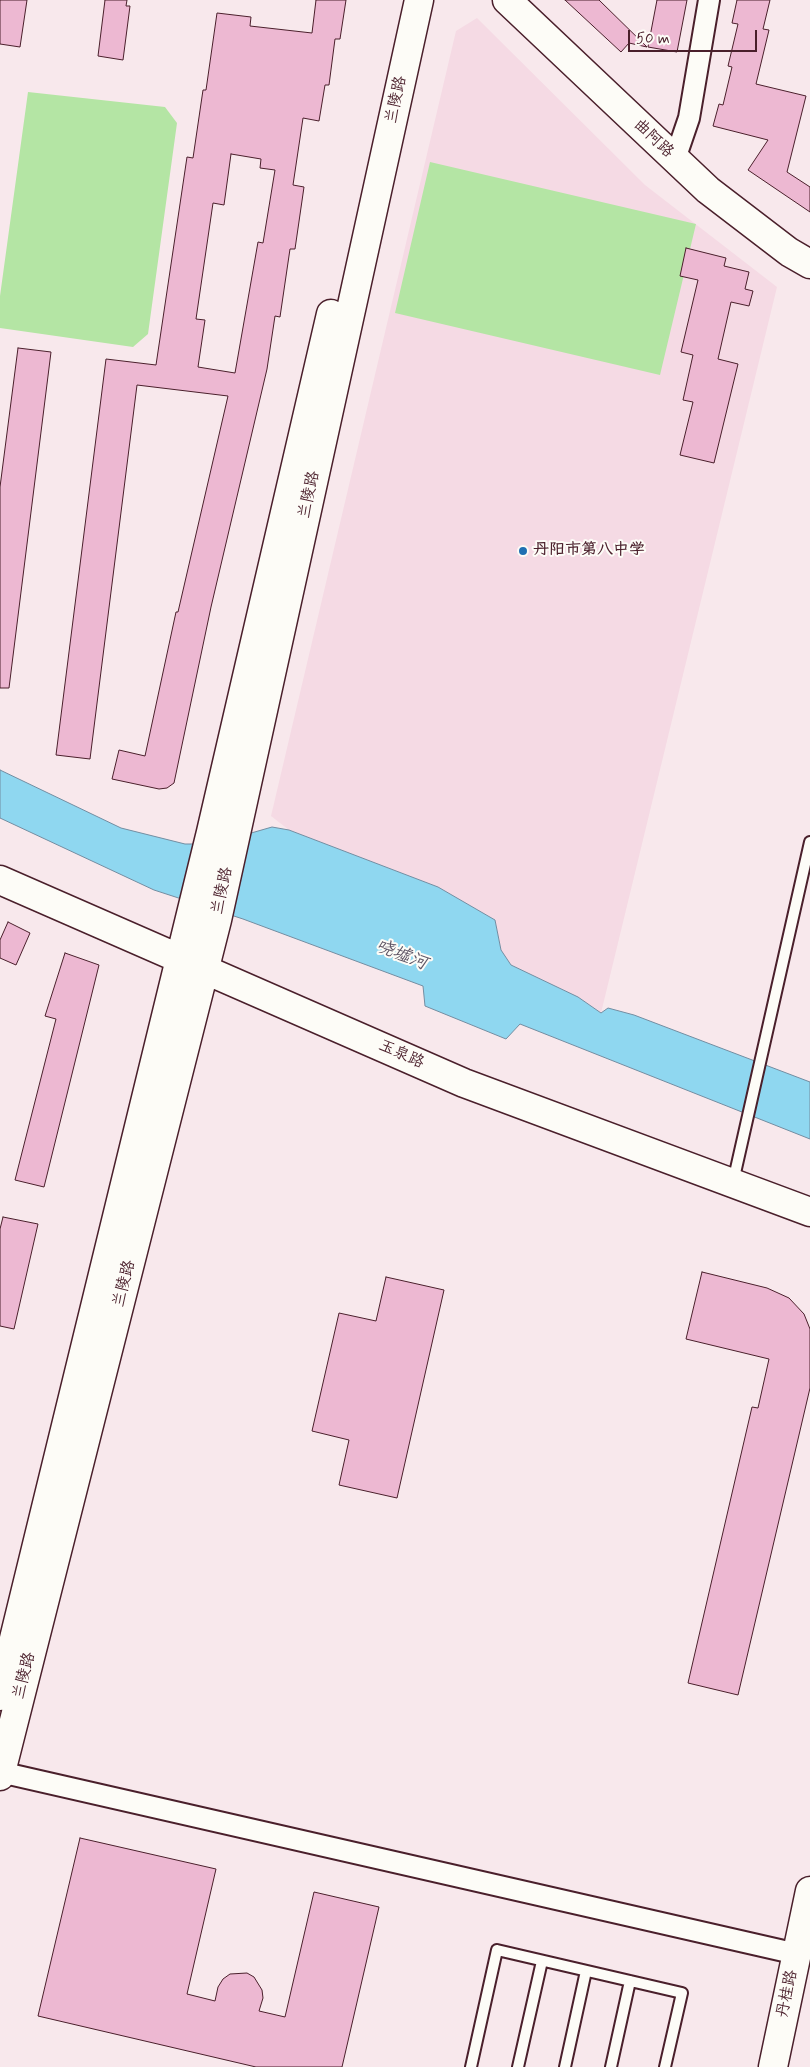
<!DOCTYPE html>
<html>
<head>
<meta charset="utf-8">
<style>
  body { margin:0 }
  #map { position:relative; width:810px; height:2067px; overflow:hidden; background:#f8e8ec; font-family:Mynerve,sans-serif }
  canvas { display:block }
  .scale { position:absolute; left:628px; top:30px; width:129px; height:22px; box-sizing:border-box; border:2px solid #4a1f2b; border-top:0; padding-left:6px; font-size:15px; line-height:18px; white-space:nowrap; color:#4a1f2b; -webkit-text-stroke:4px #fdfcf7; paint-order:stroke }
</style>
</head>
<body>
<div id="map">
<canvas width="810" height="2067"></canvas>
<div class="scale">50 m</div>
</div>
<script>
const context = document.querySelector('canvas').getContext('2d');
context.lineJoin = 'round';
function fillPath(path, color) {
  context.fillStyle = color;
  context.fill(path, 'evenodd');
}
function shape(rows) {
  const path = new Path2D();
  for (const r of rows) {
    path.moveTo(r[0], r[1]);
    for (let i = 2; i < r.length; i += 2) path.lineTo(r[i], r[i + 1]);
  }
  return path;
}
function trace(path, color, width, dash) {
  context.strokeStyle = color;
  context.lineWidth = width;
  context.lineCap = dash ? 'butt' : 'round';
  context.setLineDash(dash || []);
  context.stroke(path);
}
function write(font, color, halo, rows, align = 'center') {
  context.font = font + ' Mynerve,"LXGW WenKai TC",sans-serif';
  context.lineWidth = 4;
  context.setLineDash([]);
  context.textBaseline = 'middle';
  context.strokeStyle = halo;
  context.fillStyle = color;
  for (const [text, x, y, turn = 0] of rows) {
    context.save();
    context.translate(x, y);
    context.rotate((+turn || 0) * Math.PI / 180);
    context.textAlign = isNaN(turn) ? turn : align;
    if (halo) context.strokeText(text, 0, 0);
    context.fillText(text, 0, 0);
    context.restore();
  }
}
const built = shape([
  [477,18,645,185,777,287,601,1013,578,997,511,965,501,950,495,920,438,887,289,830,271,816,456,31]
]);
const green = shape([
  [28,92,165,107,177,123,148,334,133,347,0,328,0,296],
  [430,162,696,224,660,375,395,313]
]);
const water = shape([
  [0,770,121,828,185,844,213,844,272,827,289,830,438,887,495,920,501,950,511,965,578,997,601,1013,608,1008,634,1015,810,1082,810,1139,520,1024,506,1039,425,1006,423,986,243,919,154,890,0,818,0,770]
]);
const building = shape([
  [0,0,27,0,20,47,0,44,0,0],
  [105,0,127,0,126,6,130,6,123,60,98,56,105,0],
  [316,0,346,0,340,39,335,39,329,85,325,85,319,121,303,118,293,185,304,187,295,249,290,249,280,317,275,316,267,369,211,607,174,783,167,788,159,789,112,779,119,750,145,756,176,612,178,612,228,396,137,385,90,759,56,755,106,359,156,365,187,157,193,158,203,90,206,90,217,13,251,17,250,26,312,33,316,0],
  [231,154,261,159,260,168,275,170,263,243,258,242,235,373,198,367,205,320,196,319,213,203,224,205,231,154],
  [565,0,599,0,647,47,629,43,621,52,565,0],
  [657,0,687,0,677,52,648,47,657,0],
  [737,0,770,0,763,29,769,30,756,84,806,96,787,172,810,187,810,212,748,170,768,140,713,126,719,104,723,105,732,67,728,66,738,24,732,23,737,0],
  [686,248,726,258,724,266,749,272,745,289,753,291,749,306,731,302,718,359,738,364,714,463,680,455,693,402,683,400,693,355,681,352,698,280,680,276,686,248],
  [18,348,51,352,9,688,0,688,0,487,18,348],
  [8,922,30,933,16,965,0,958,0,940,8,922],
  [65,953,99,965,44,1187,15,1180,56,1019,45,1016,65,953],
  [3,1217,38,1224,14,1329,0,1326,0,1229,3,1217],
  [702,1272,767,1288,789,1298,804,1314,810,1329,810,1388,738,1695,688,1683,752,1407,758,1408,769,1359,686,1339,702,1272],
  [386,1277,444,1290,397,1498,339,1485,349,1440,312,1431,339,1313,376,1321,386,1277],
  [80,1838,216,1869,187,1994,215,2001,218,1987,223,1979,230,1974,247,1973,254,1977,262,1990,263,1998,259,2011,285,2017,314,1892,379,1907,342,2067,256,2067,38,2016,80,1838]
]);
const lane = shape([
  [733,1182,810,842],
  [471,2067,497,1950,682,1993,665,2067],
  [518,2067,542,1961],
  [565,2067,586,1971],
  [611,2067,630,1981]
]);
const street = shape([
  [675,159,689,118,709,0],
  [0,1772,797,1954]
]);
const secondary = shape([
  [507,0,708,190,789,252,810,264],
  [0,880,464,1083,810,1212],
  [0,1696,211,832,331,314],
  [0,1776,217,920,419,0]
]);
const primary = shape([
  [773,2067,810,1891]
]);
const markers = [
  [523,551,5,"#1f6fb2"]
];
const streetNames = [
  ["兰陵路",397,100,-78],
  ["曲阿路",653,139,43],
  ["兰陵路",310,495,-78],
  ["兰陵路",223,891,-78],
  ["玉泉路",401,1055,24],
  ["兰陵路",125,1284,-76],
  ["兰陵路",25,1676,-76],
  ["丹桂路",788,1994,-78]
];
const poiNames = [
  ["丹阳市第八中学",533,551]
];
const waterNames = [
  ["哓墟河",401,956,21]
];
fillPath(built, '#f5dae4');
fillPath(green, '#b4e5a4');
fillPath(water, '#8fd7f0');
trace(water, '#738da1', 1);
fillPath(building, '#edb8d2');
trace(building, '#4a1f2b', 1);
trace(lane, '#4a1f2b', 14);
trace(street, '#4a1f2b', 24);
trace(secondary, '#4a1f2b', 31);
trace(primary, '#4a1f2b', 31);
trace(lane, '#fdfcf7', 10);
trace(street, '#fdfcf7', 20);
trace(secondary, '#fdfcf7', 28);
trace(primary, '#fdfcf7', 28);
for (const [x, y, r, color] of markers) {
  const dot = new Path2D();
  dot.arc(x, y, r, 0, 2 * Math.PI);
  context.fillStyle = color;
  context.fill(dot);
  trace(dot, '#fdfcf7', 2);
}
write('16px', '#4a1f2b', '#fdfcf7', streetNames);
write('bold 16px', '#4a1f2b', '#fdfcf7', poiNames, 'left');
write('italic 18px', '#5f5666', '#fdfcf7', waterNames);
</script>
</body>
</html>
